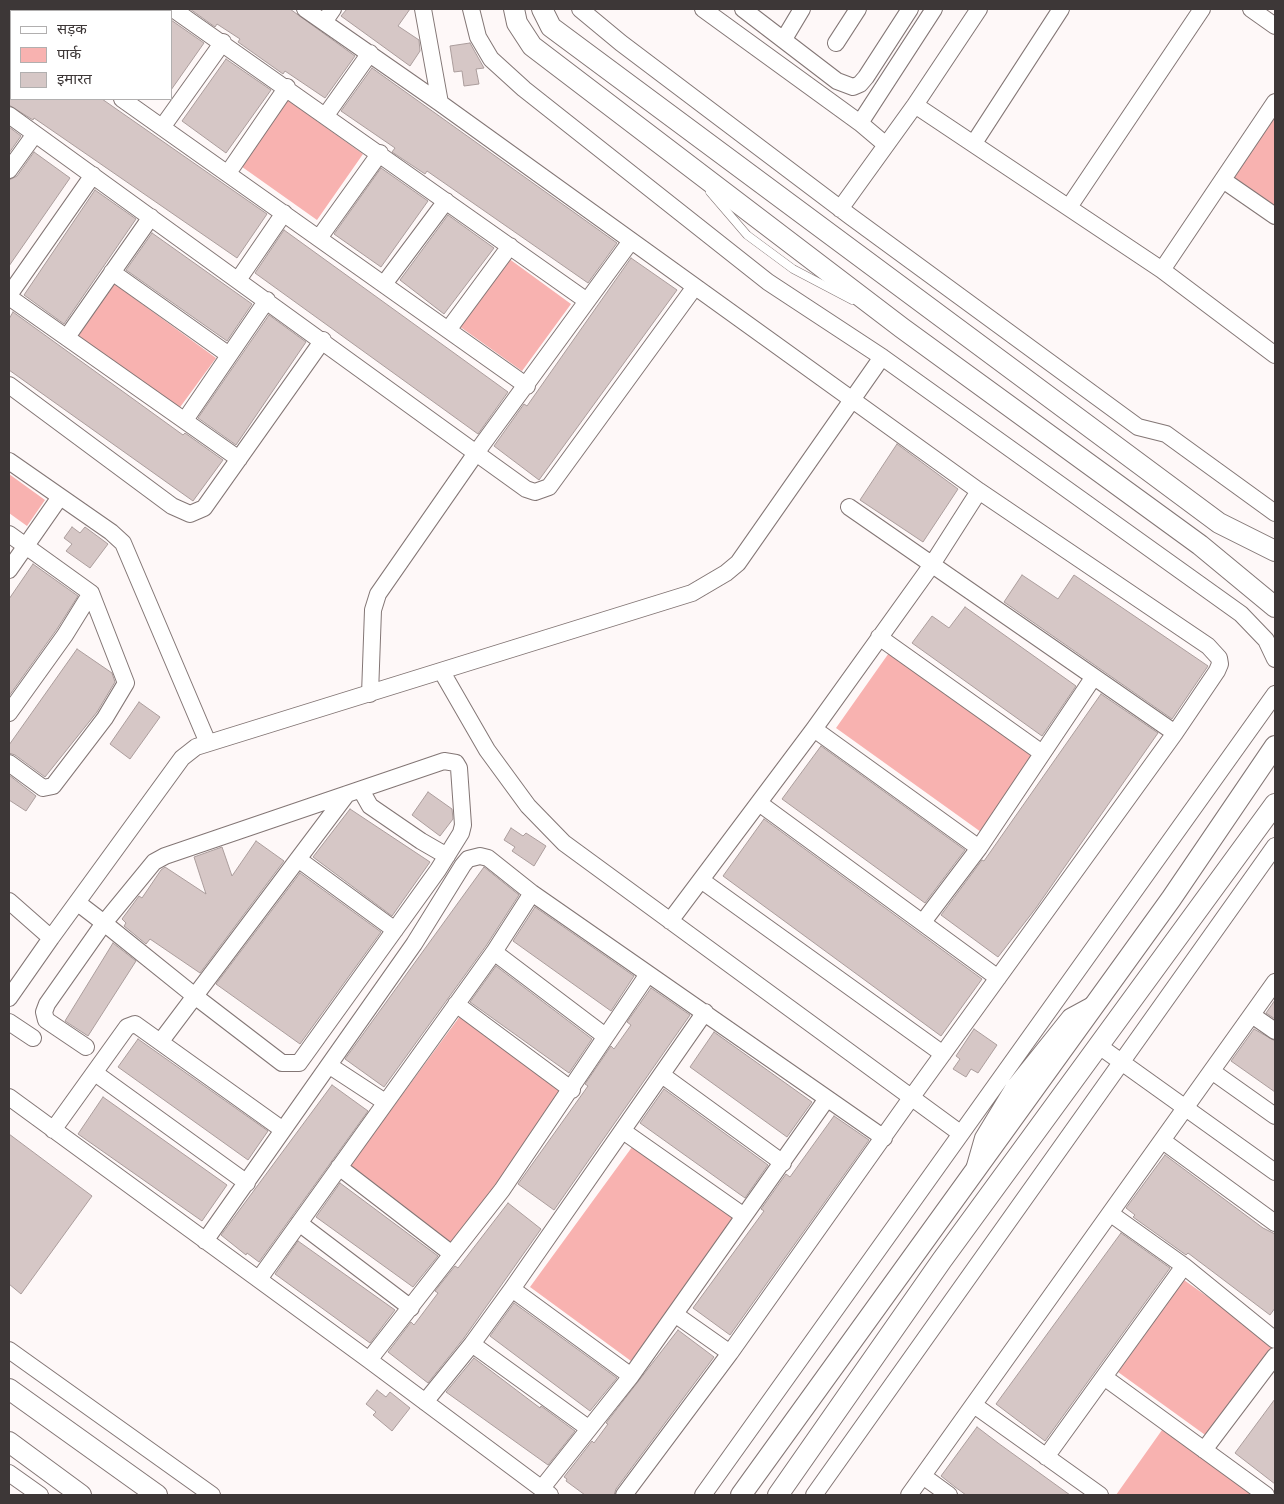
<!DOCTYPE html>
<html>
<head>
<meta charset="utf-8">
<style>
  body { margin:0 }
  #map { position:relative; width:1284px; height:1504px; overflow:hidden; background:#fef8f8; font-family:Montserrat,"Noto Sans Devanagari",sans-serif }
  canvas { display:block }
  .frame { position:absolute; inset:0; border:10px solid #3d3737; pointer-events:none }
  .legend { position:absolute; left:10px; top:10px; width:162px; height:90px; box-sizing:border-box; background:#fff; border:1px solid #b1afaf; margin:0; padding:6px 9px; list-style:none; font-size:15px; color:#3d3737 }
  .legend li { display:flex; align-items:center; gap:10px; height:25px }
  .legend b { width:25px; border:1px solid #b1afaf }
</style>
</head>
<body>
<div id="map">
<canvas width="1284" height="1504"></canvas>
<div class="frame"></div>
<ul class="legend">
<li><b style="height:6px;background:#fff"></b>सड़क</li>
<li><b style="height:14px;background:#f8b2b0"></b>पार्क</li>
<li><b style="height:14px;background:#d6c7c6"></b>इमारत</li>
</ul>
</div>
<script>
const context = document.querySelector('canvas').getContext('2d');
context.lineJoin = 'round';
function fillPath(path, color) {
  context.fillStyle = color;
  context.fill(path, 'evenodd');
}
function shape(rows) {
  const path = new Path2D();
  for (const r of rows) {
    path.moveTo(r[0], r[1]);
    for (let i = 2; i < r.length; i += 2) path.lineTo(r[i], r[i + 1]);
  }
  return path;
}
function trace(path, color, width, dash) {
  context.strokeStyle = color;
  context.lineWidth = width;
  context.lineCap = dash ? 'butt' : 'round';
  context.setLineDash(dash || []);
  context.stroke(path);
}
const green = shape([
  [285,98,363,154,317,220,238,164],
  [1275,115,1275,208,1233,180],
  [508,258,571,304,522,371,459,326],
  [112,282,216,358,178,410,74,334],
  [9,474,45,500,27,526,9,513],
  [891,650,1036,754,981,832,836,728],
  [463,1012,566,1089,452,1244,349,1167],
  [635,1143,736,1216,631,1361,530,1287],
  [1184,1280,1274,1344,1208,1437,1118,1372],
  [1162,1430,1254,1495,1116,1495]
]);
const building = shape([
  [190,9,290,9,355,56,325,98,285,71,283,74,238,42,240,39,217,24,215,27,190,9],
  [347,9,410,9,398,26,419,40,420,51,410,66,341,16,347,9],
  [171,20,204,43,171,90,171,20],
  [470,43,484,68,476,69,479,84,464,86,462,71,454,72,450,46,470,43],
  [226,59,271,90,226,153,182,121,226,59],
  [372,68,617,243,588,283,427,171,425,174,392,152,395,148,341,111,372,68],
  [9,99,102,99,267,214,237,258,34,118,33,120,9,105,9,99],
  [9,127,21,136,9,153,9,127],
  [34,152,70,178,9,266,9,180,17,176,34,152],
  [381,168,428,201,381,267,334,234,381,168],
  [95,190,136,219,64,324,24,295,95,190],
  [448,215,494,248,444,314,400,280,448,215],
  [284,230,508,392,478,434,255,273,284,230],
  [152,233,252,304,227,341,126,270,152,233],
  [631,258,677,290,539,480,494,446,524,404,527,406,631,258],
  [13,312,183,435,185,433,223,460,193,501,9,370,9,319,13,312],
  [269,315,306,342,236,445,198,418,269,315],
  [897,444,958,489,923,542,860,500,897,444],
  [72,527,80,533,85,527,108,544,90,568,66,551,72,544,64,538,72,527],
  [33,564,78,596,57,629,9,696,9,599,33,564],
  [1022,575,1058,599,1074,575,1208,666,1172,719,1004,602,1022,575],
  [965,607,1076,686,1042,736,912,643,932,616,949,628,965,607],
  [77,649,112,673,115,682,97,712,45,777,15,755,9,753,9,745,77,649],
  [1101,694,1158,733,1036,908,998,957,941,915,982,860,984,861,1101,694],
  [139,702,160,717,130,759,110,744,139,702],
  [821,746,965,850,925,903,782,799,821,746],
  [9,775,36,796,26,811,9,800,9,775],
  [428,792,452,809,453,819,440,836,412,815,428,792],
  [350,809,430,862,392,916,313,857,350,809],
  [764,819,982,979,941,1036,723,876,764,819],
  [511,828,523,836,526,833,546,846,534,866,512,851,515,847,504,840,511,828],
  [256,841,284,861,200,973,150,939,146,944,124,926,126,923,122,919,139,896,142,898,161,870,165,867,206,894,194,857,222,847,232,876,256,841],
  [484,867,519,895,486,946,384,1087,345,1059,484,867],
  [300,873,381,932,300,1044,216,984,300,873],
  [535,907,634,976,611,1011,513,941,535,907],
  [113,943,136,961,88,1036,65,1021,113,943],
  [496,966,592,1039,569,1073,470,1002,496,966],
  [651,988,690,1015,554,1210,518,1184,588,1086,585,1084,611,1046,614,1049,631,1025,627,1022,651,988],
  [1275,1000,1275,1019,1266,1013,1275,1000],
  [974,1029,997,1045,978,1073,971,1069,966,1077,953,1069,960,1059,956,1056,974,1029],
  [1254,1029,1275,1041,1275,1092,1231,1061,1254,1029],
  [714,1032,812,1102,787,1137,690,1067,714,1032],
  [138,1039,268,1131,248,1160,118,1067,138,1039],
  [332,1085,368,1111,259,1262,247,1253,246,1255,221,1235,332,1085],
  [664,1089,768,1165,745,1198,640,1123,664,1089],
  [103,1097,227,1185,202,1221,78,1134,103,1097],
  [834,1116,869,1140,730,1335,693,1308,764,1211,761,1209,786,1174,790,1177,834,1116],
  [9,1134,92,1196,21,1294,9,1284,9,1134],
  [1165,1155,1263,1228,1275,1234,1275,1308,1270,1315,1188,1253,1186,1255,1133,1217,1135,1215,1126,1208,1165,1155],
  [340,1183,438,1256,413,1287,316,1217,340,1183],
  [508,1203,541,1229,464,1338,428,1383,388,1352,411,1322,414,1325,438,1293,435,1291,455,1266,458,1268,508,1203],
  [1121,1233,1170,1268,1045,1441,996,1404,1121,1233],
  [298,1241,395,1310,370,1343,275,1274,298,1241],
  [514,1303,617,1378,590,1411,490,1336,514,1303],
  [678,1330,714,1357,616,1489,614,1495,585,1495,566,1481,567,1479,564,1477,592,1441,594,1443,608,1424,606,1423,678,1330],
  [474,1358,540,1408,541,1406,575,1431,548,1465,446,1392,474,1358],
  [377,1390,386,1397,390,1392,410,1408,392,1431,373,1415,376,1412,366,1404,377,1390],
  [1275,1399,1275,1484,1235,1453,1275,1399],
  [977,1427,998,1443,1070,1495,966,1495,955,1487,941,1476,977,1427]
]);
const service = shape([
  [710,192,747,235,793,269,852,300]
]);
const minor = shape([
  [173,9,587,301],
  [305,9,440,103,979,491,1208,646,1219,658,1220,664,1217,671,1175,733,911,1098,730,1353,624,1495],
  [423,9,440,103],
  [471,9,478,37,491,59,524,89,768,282,882,357,1241,614,1266,640,1275,659],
  [580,9,621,43,850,216,1138,427,1166,434,1275,513],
  [703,9,860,123,886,145],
  [743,9,837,81,853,87,860,84,866,77,910,9],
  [1251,9,1275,26],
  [24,11,26,9],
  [133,11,134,9],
  [324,22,333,9],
  [9,31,11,28],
  [784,39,802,9],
  [836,43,858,9],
  [122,99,527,386],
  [915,105,1162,270,1275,355],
  [9,115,476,453,526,489,535,492,549,487,694,288],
  [326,115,370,53],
  [860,123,934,9],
  [163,126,223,42],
  [974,143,1061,9],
  [9,170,35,134],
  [228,173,287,87],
  [1223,180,1275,216],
  [1069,207,1202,9],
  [840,209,915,105,979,9],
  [319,238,380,153],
  [1162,270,1275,102],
  [112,272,229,355],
  [238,280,284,213],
  [384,284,446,201],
  [9,295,93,175],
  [9,297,239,459],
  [448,330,510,246],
  [67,337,151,217],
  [9,385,172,506,190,514,204,508,323,340],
  [185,420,267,300],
  [9,461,111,532,123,543,208,743],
  [849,507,1175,733],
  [9,534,91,593,126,683,105,718,53,786,43,788,9,763],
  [9,570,60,497],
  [879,637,1042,753],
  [442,672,487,750,528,806,564,843,960,1133],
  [370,694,373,610,378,594,476,453,631,241],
  [9,713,65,635,91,593],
  [814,729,979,848],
  [361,790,370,806,421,841,447,856],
  [759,803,998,978],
  [298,859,395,930],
  [701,880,943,1054],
  [9,901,51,938,9,998],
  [78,903,104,923,196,997,282,1063,299,1063,438,870,461,833,463,825,459,768,456,763,444,761,165,856,154,862,104,923,47,1004,44,1012,46,1020,86,1047],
  [670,921,814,729,931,566,979,491],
  [923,922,979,848,1093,678],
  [51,938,182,758,196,747,692,593,726,573,738,563,882,357],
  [494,952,605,1036],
  [456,1004,572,1090],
  [1252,1015,1275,1031],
  [9,1022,33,1038],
  [161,1041,347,794],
  [1099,1046,1275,1172],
  [330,1066,385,1102],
  [1213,1072,1275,1116],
  [95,1073,247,1183],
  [662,1075,783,1163],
  [9,1097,369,1360,550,1495],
  [53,1130,127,1027,135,1024,283,1130],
  [623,1131,744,1216],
  [1163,1141,1275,1223],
  [975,1166,983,1138,1014,1087,1070,1017,1094,1004],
  [339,1167,452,1254],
  [1111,1214,1184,1266,1275,1340],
  [299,1223,411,1308],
  [205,1241,414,944,463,865,468,859,480,856,488,858,532,893,884,1138],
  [259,1279,494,952,532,893],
  [512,1289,631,1376],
  [676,1315,730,1353],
  [472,1344,588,1428],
  [9,1350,212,1495],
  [369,1360,502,1190,648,974],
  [1104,1377,1266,1495],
  [425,1402,472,1344,512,1289,705,1012],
  [974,1405,1100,1495],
  [1204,1450,1275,1356],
  [1046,1457,1184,1266],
  [9,1473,40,1495],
  [923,1476,949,1495],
  [542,1488,631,1376,826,1100],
  [703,1495,1275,694],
  [814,1495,1275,846],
  [909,1495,1275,982]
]);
const tertiary = shape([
  [514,9,517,23,532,46,902,328,1200,545,1275,607],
  [542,9,551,27,1219,523,1275,551],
  [9,1389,157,1495],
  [9,1442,81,1495],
  [741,1495,1171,899,1275,746],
  [778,1495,942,1260,1275,804]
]);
fillPath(green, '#f8b2b0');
fillPath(building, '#d6c7c6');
trace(building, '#ab9d9c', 1);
trace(service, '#837675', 9);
trace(minor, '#837675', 18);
trace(tertiary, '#837675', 22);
trace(service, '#fff', 8);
trace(minor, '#fff', 16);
trace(tertiary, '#fff', 20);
</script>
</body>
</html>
